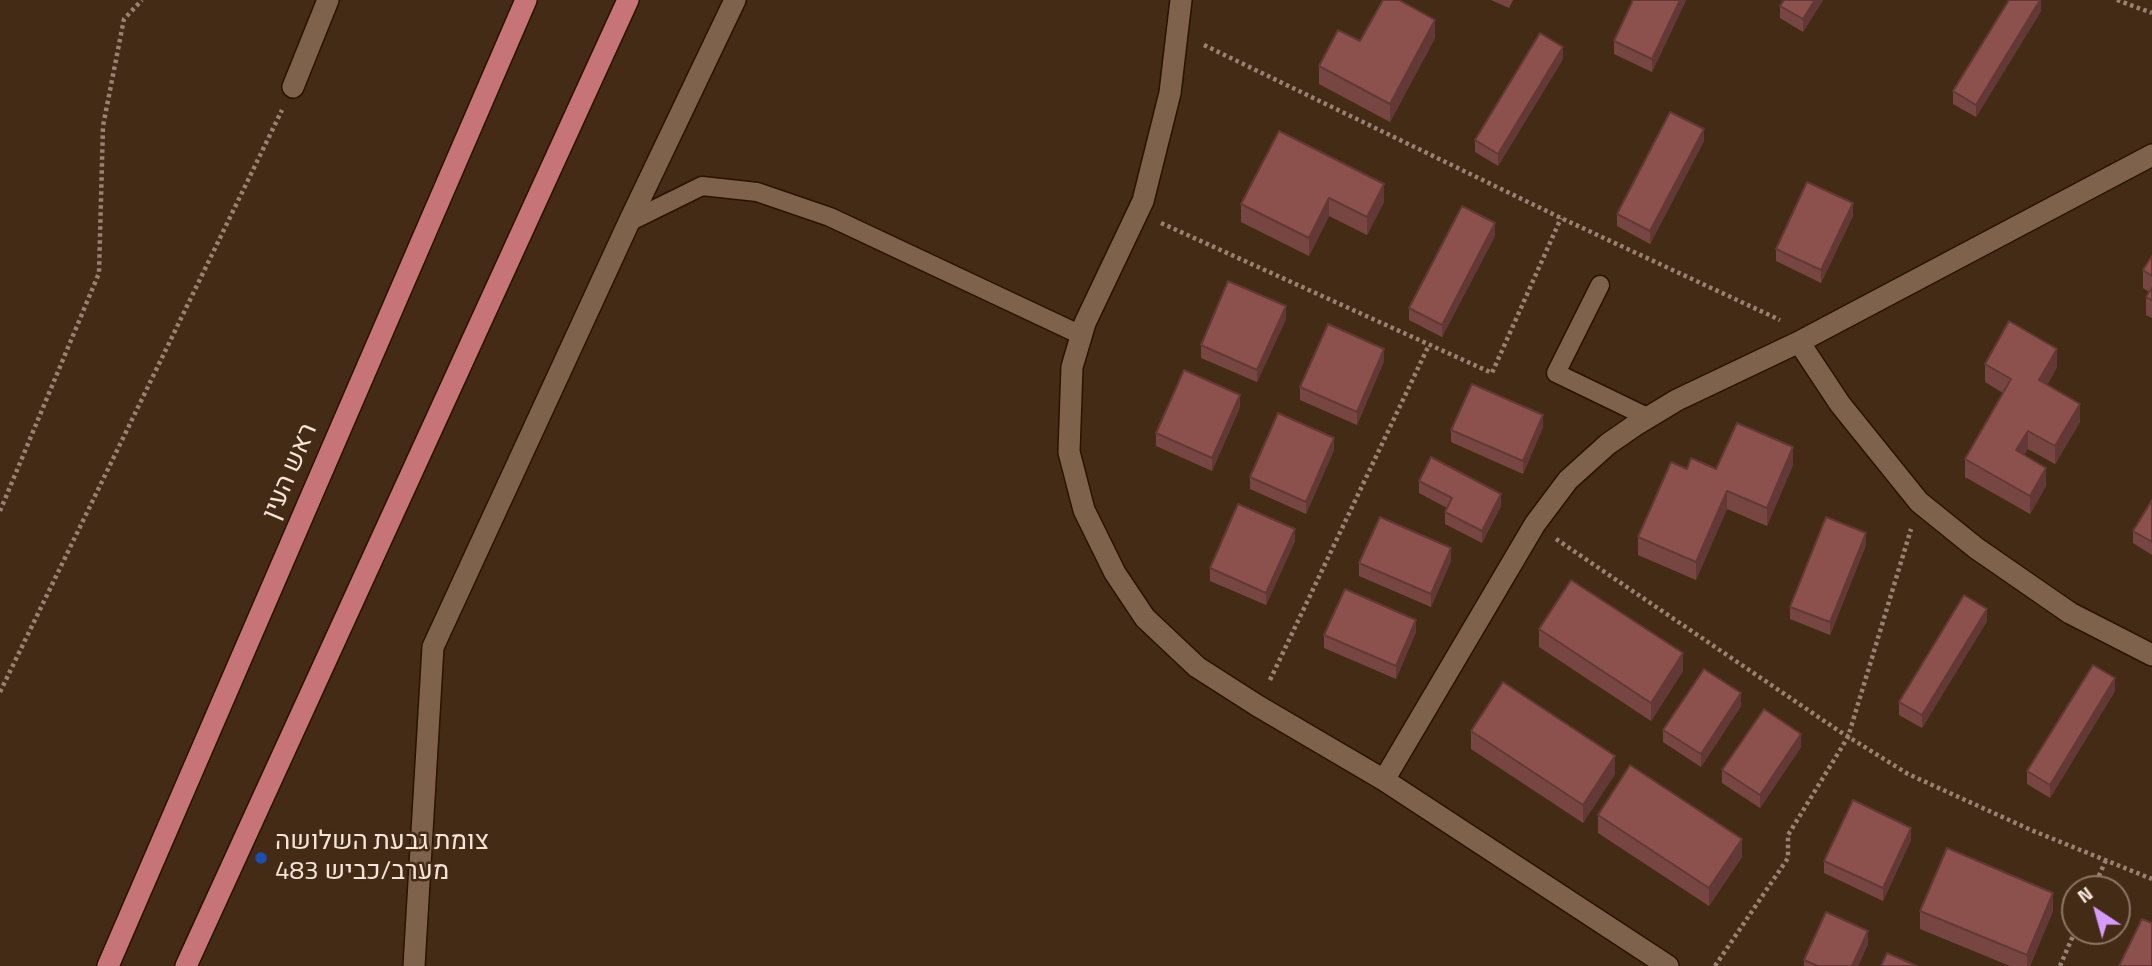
<!DOCTYPE html>
<html>
<head>
<meta charset="utf-8">
<style>
  body { margin:0 }
  #map { position:relative; width:2152px; height:966px; overflow:hidden; background:#442b16; font-family:"Titillium Web",sans-serif }
  canvas { display:block }
  .north { position:absolute; left:2061px; top:875px; width:70px; height:70px; box-sizing:border-box; background:#442b16; border:2px solid #8b7564; border-radius:50%; rotate:324deg; font-size:19px; font-weight:700; line-height:28px; text-align:center; color:#f5e4d8 }
  .north::after { content:''; display:block; margin:auto; width:24px; height:32px; background:#d69bfa; clip-path:polygon(50% 0,100% 100%,50% 72%,0 100%) }
</style>
</head>
<body>
<div id="map">
<canvas width="2152" height="966"></canvas>
<div class="north">N</div>
</div>
<script>
const context = document.querySelector('canvas').getContext('2d');
context.lineJoin = 'round';
function shape(rows) {
  const path = new Path2D();
  for (const r of rows) {
    path.moveTo(r[0], r[1]);
    for (let i = 2; i < r.length; i += 2) path.lineTo(r[i], r[i + 1]);
  }
  return path;
}
function trace(path, color, width, dash) {
  context.strokeStyle = color;
  context.lineWidth = width;
  context.lineCap = dash ? 'butt' : 'round';
  context.setLineDash(dash || []);
  context.stroke(path);
}
function fillPath(path, color) {
  context.fillStyle = color;
  context.fill(path, 'evenodd');
}
function write(font, color, halo, rows, align = 'center') {
  context.font = font + ' "Titillium Web",Heebo,sans-serif';
  context.lineWidth = 5;
  context.setLineDash([]);
  context.textBaseline = 'middle';
  context.strokeStyle = halo;
  context.fillStyle = color;
  for (const [text, x, y, turn = 0] of rows) {
    context.save();
    context.translate(x, y);
    context.rotate((+turn || 0) * Math.PI / 180);
    context.textAlign = isNaN(turn) ? turn : align;
    if (halo) context.strokeText(text, 0, 0);
    context.fillText(text, 0, 0);
    context.restore();
  }
}
const path = shape([
  [2117,0,2152,13],
  [1204,45,1561,218,1780,320],
  [1161,223,1492,373,1561,218],
  [0,511,99,273,103,126,124,19,142,0],
  [1556,539,1839,731,1908,774,2031,830,2152,879],
  [1270,680,1429,345],
  [0,692,282,110],
  [2093,889,2106,860],
  [1715,966,1788,858,1788,835,1848,737,1911,529],
  [2060,966,2075,931]
]);
const lane = shape([
  [629,222,702,186,757,192,830,217,1081,335],
  [1600,285,1556,373,1647,417]
]);
const street = shape([
  [1181,0,1170,93,1143,201,1085,323,1072,367,1069,452,1084,510,1115,573,1145,618,1197,667,1258,706,1384,780,1668,966],
  [293,87,328,0],
  [1799,342,1840,404,1919,502,1976,548,2070,613,2152,655],
  [1384,780,1535,524,1568,480,1608,444,1634,426,1677,400,1799,342,2152,155],
  [414,966,433,647,629,222,735,0]
]);
const primary = shape([
  [108,966,526,0],
  [186,966,628,0]
]);
const wall = shape([
  [1491,0,1513,0,1509,8],
  [1633,0,1686,0,1652,72,1614,54,1614,41],
  [1784,0,1823,0,1803,32,1780,18,1780,6],
  [2041,0,2041,11,1976,117,1953,104,1953,91],
  [1435,38,1390,122,1319,84,1319,66,1360,41],
  [1563,59,1498,166,1475,152,1475,140],
  [1279,131,1384,202,1367,235,1329,216,1309,256,1241,222,1241,204],
  [1704,141,1650,244,1617,226,1617,214],
  [1853,216,1821,283,1776,261,1776,249],
  [1495,236,1442,337,1409,320,1409,308],
  [2152,256,2152,318,2146,315,2146,297,2149,292,2143,288,2143,270],
  [1286,319,1257,382,1201,358,1201,345],
  [1384,361,1357,425,1300,400,1300,387],
  [1985,364,2057,367,2047,385,2080,422,2055,464,2028,449,2024,455,2046,486,2030,514,1965,477,1965,459,2003,393,1985,382],
  [1240,407,1212,471,1156,446,1156,433],
  [1543,427,1523,474,1451,442,1451,430],
  [1334,450,1306,514,1250,489,1250,477],
  [1793,465,1767,526,1727,509,1696,580,1638,555,1638,537,1716,469],
  [1419,481,1501,506,1482,543,1445,524,1445,512,1447,508,1419,493],
  [2152,500,2152,555,2133,543,2133,531],
  [1295,541,1266,605,1210,581,1210,568],
  [1866,545,1830,635,1790,619,1790,607],
  [1451,561,1431,607,1359,576,1359,563],
  [1987,621,1922,728,1899,715,1899,702],
  [1539,629,1683,671,1651,721,1539,647],
  [1416,632,1396,679,1324,648,1324,635],
  [2115,691,2050,798,2027,784,2027,771],
  [1741,706,1701,767,1663,742,1663,730],
  [1471,731,1615,774,1583,823,1471,749],
  [1801,747,1760,808,1722,783,1722,770],
  [1598,815,1742,857,1709,906,1598,833],
  [1911,840,1883,901,1824,873,1824,861],
  [1920,911,2053,911,2030,966,2010,966,1920,929],
  [1868,944,1858,966,1804,966,1804,960]
]);
const shadedWall = shape([
  [1680,0,1686,0,1652,72,1652,59],
  [1815,0,1823,0,1803,32,1803,19],
  [2040,0,2041,0,2041,11,1976,117,1976,105],
  [1435,20,1435,38,1390,122,1390,104],
  [1563,47,1563,59,1498,166,1498,154],
  [1704,129,1704,141,1650,244,1650,231],
  [1384,184,1384,202,1367,235,1367,217],
  [1329,198,1329,216,1309,256,1309,238],
  [1853,203,1853,216,1821,283,1821,270],
  [1495,223,1495,236,1442,337,1442,325],
  [1286,306,1286,319,1257,382,1257,370],
  [1384,349,1384,361,1357,425,1357,412],
  [2057,349,2057,367,2039,398,2039,380],
  [1240,395,1240,407,1212,471,1212,458],
  [2080,404,2080,422,2055,464,2055,446],
  [1543,415,1543,427,1523,474,1523,461],
  [2028,431,2028,449,2016,468,2016,450],
  [1334,438,1334,450,1306,514,1306,502],
  [1793,447,1793,465,1767,526,1767,508],
  [2046,468,2046,486,2030,514,2030,496],
  [1727,491,1727,509,1696,580,1696,562],
  [1501,494,1501,506,1482,543,1482,531],
  [1295,529,1295,541,1266,605,1266,593],
  [1866,533,1866,545,1830,635,1830,622],
  [1451,548,1451,561,1431,607,1431,594],
  [1987,609,1987,621,1922,728,1922,715],
  [1416,620,1416,632,1396,679,1396,666],
  [1683,653,1683,671,1651,721,1651,703],
  [2115,678,2115,691,2050,798,2050,785],
  [1741,693,1741,706,1701,767,1701,754],
  [1801,734,1801,747,1760,808,1760,795],
  [1615,756,1615,774,1583,823,1583,805],
  [1911,828,1911,840,1883,901,1883,888],
  [1742,839,1742,857,1709,906,1709,888],
  [2053,893,2053,911,2030,966,2027,966,2027,955],
  [1868,931,1868,944,1858,966,1852,966]
]);
const building = shape([
  [1383,0,1399,0,1435,20,1390,104,1319,66,1338,30,1360,41,1383,0],
  [1633,0,1680,0,1652,59,1614,41,1633,0],
  [1784,0,1815,0,1803,19,1780,6,1784,0],
  [2009,0,2040,0,1976,105,1953,91,2009,0],
  [1540,33,1563,47,1498,154,1475,140,1540,33],
  [1670,112,1704,129,1650,231,1617,214,1670,112],
  [1279,131,1384,184,1367,217,1329,198,1309,238,1241,204,1279,131],
  [1807,182,1853,203,1821,270,1776,249,1807,182],
  [1462,206,1495,223,1442,325,1409,308,1462,206],
  [2152,256,2152,276,2143,270,2152,256],
  [1228,281,1286,306,1257,370,1201,345,1228,281],
  [2152,288,2152,300,2146,297,2152,288],
  [2009,321,2057,349,2039,380,2080,404,2055,446,2028,431,2016,450,2046,468,2030,496,1965,459,2011,379,1985,364,2009,321],
  [1328,324,1384,349,1357,412,1300,387,1328,324],
  [1184,370,1240,395,1212,458,1156,433,1184,370],
  [1472,384,1543,415,1523,461,1451,430,1472,384],
  [1278,413,1334,438,1306,502,1250,477,1278,413],
  [1737,423,1793,447,1767,508,1727,491,1696,562,1638,537,1671,462,1687,469,1691,458,1716,469,1737,423],
  [1431,457,1501,494,1482,531,1445,512,1452,498,1419,481,1431,457],
  [2152,500,2152,542,2133,531,2152,500],
  [1238,504,1295,529,1266,593,1210,568,1238,504],
  [1380,517,1451,548,1431,594,1359,563,1380,517],
  [1826,517,1866,533,1830,622,1790,607,1826,517],
  [1571,580,1683,653,1651,703,1539,629,1571,580],
  [1345,589,1416,620,1396,666,1324,635,1345,589],
  [1964,595,1987,609,1922,715,1899,702,1964,595],
  [2093,665,2115,678,2050,785,2027,771,2093,665],
  [1704,669,1741,693,1701,754,1663,730,1704,669],
  [1503,682,1615,756,1583,805,1471,731,1503,682],
  [1764,709,1801,734,1760,795,1722,770,1764,709],
  [1630,765,1742,839,1709,888,1598,815,1630,765],
  [1853,800,1911,828,1883,888,1824,861,1853,800],
  [1947,848,2053,893,2027,955,1920,911,1947,848],
  [1826,912,1868,931,1852,966,1818,966,1804,960,1826,912],
  [2142,919,2152,923,2152,966,2119,966,2142,919],
  [1887,953,1917,966,1881,966,1887,953]
]);
const markers = [
  [261,858,7,"#1a4fb4"]
];
const streetNames = [
  ["ראש העין",291,472,-67]
];
const poiNames = [
  ["צומת גבעת השלושה",275,843],
  ["מערב/כביש 483",275,873]
];
trace(lane, '#2a1300', 21);
trace(street, '#2a1300', 24);
trace(primary, '#2a1300', 24);
trace(path, '#988372', 4.5, [3.5, 3.5]);
trace(lane, '#7f624c', 18);
trace(street, '#7f624c', 21);
trace(primary, '#c77479', 21);
fillPath(wall, '#784642');
fillPath(shadedWall, '#623936');
fillPath(building, '#8c514d');
trace(building, '#623936', 2);
for (const [x, y, r, color] of markers) {
  const dot = new Path2D();
  dot.arc(x, y, r, 0, 2 * Math.PI);
  context.fillStyle = color;
  context.fill(dot);
  trace(dot, '#442b16', 2.5);
}
write('26px', '#f5e4d8', '#442b16', streetNames);
write('26px', '#f5e4d8', '#442b16', poiNames, 'left');
</script>
</body>
</html>
